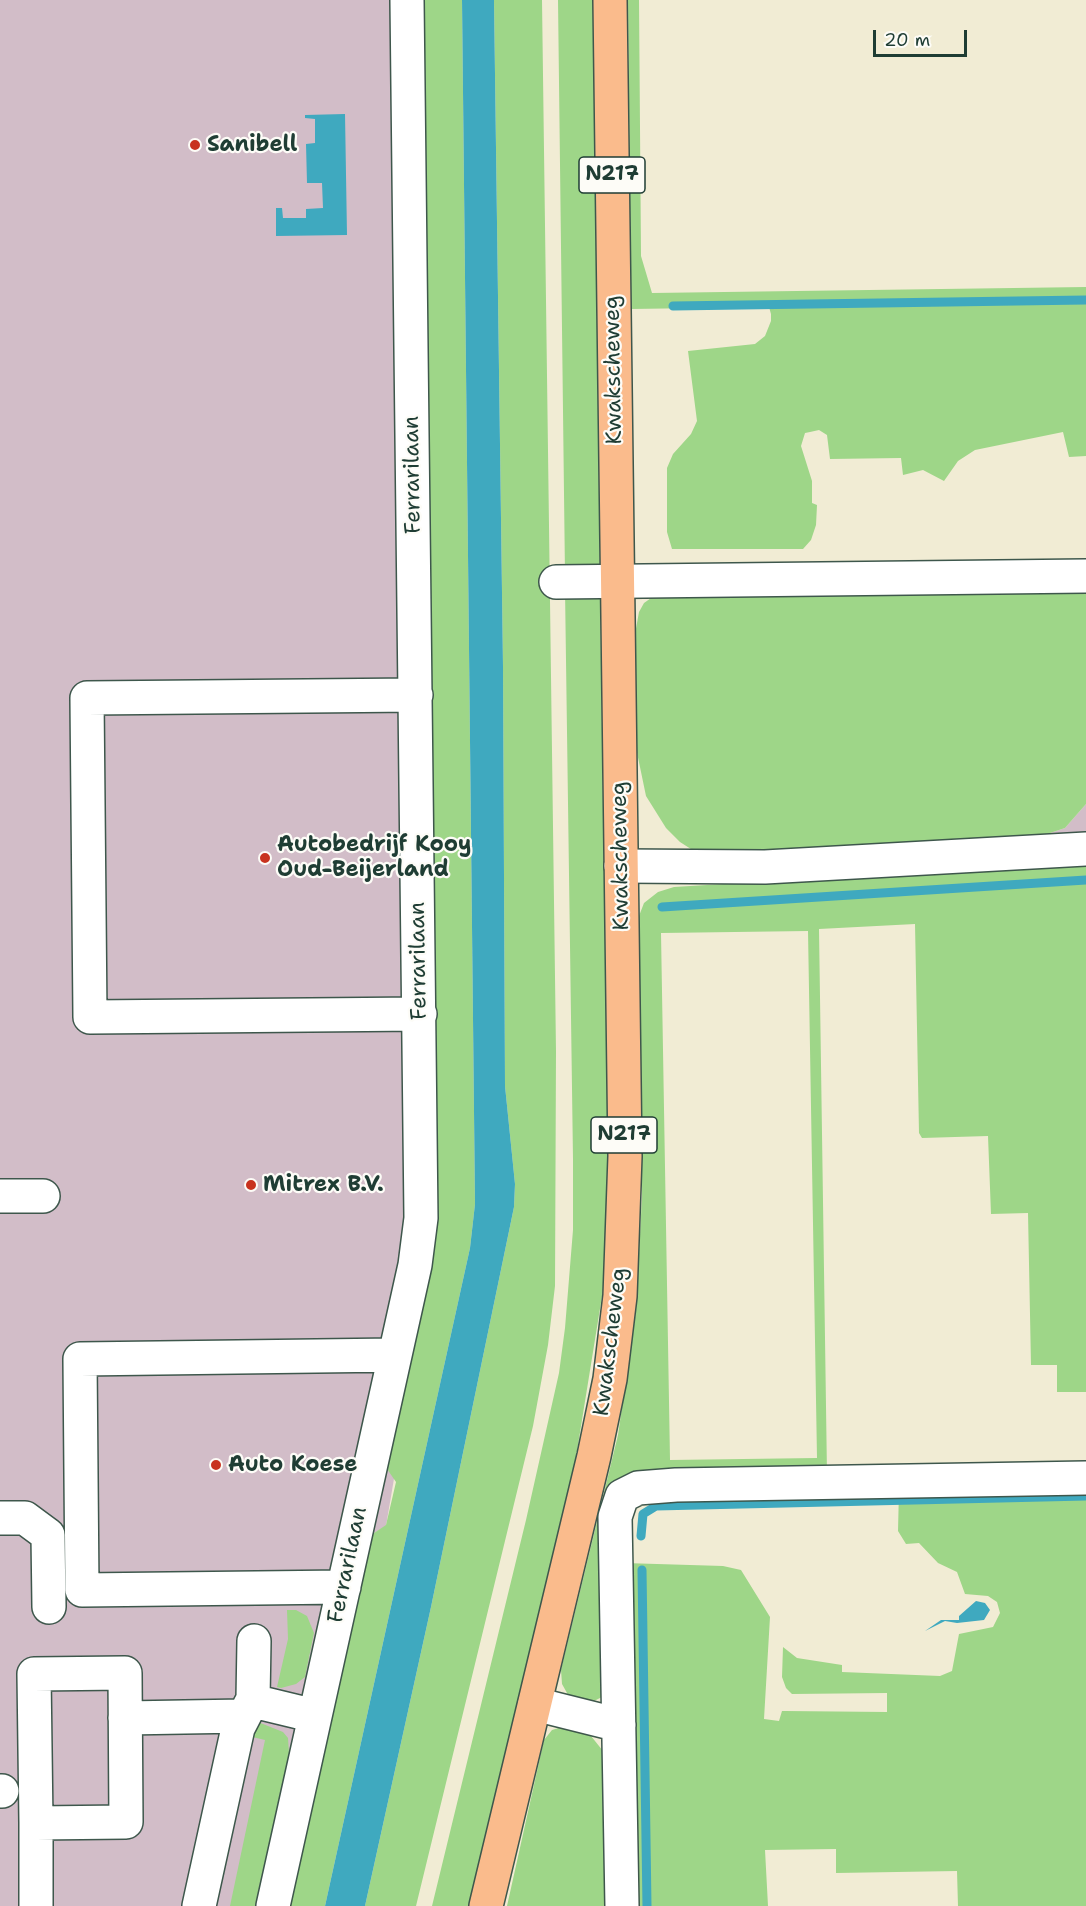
<!DOCTYPE html>
<html>
<head>
<meta charset="utf-8">
<style>
  body { margin:0 }
  #map { position:relative; width:1086px; height:1906px; overflow:hidden; background:#f1ecd4; font-family:"Shantell Sans",sans-serif }
  canvas { display:block }
  .scale { position:absolute; left:873px; top:30px; width:94px; height:27px; box-sizing:border-box; border:3px solid #1f3d34; border-top:0; padding-left:8px; font-size:18px; line-height:21px; white-space:nowrap; color:#1f3d34; -webkit-text-stroke:4px #fdfcf7; paint-order:stroke }
</style>
</head>
<body>
<div id="map">
<canvas width="1086" height="1906"></canvas>
<div class="scale">20 m</div>
</div>
<script>
const context = document.querySelector('canvas').getContext('2d');
context.lineJoin = 'round';
function fillPath(path, color) {
  context.fillStyle = color;
  context.fill(path, 'evenodd');
}
function shape(rows) {
  const path = new Path2D();
  for (const r of rows) {
    path.moveTo(r[0], r[1]);
    for (let i = 2; i < r.length; i += 2) path.lineTo(r[i], r[i + 1]);
  }
  return path;
}
function trace(path, color, width, dash) {
  context.strokeStyle = color;
  context.lineWidth = width;
  context.lineCap = dash ? 'butt' : 'round';
  context.setLineDash(dash || []);
  context.stroke(path);
}
function write(font, color, halo, rows, align = 'center') {
  context.font = font + ' "Shantell Sans",sans-serif';
  context.lineWidth = 4.5;
  context.setLineDash([]);
  context.textBaseline = 'middle';
  context.strokeStyle = halo;
  context.fillStyle = color;
  for (const [text, x, y, turn = 0] of rows) {
    context.save();
    context.translate(x, y);
    context.rotate((+turn || 0) * Math.PI / 180);
    context.textAlign = isNaN(turn) ? turn : align;
    if (halo) context.strokeText(text, 0, 0);
    context.fillText(text, 0, 0);
    context.restore();
  }
}
const industrial = shape([
  [0,0,423,0,437,1224,386,1526,371,1535,289,1906,0,1906],
  [1086,804,1086,862,1041,836,1065,828]
]);
const green = shape([
  [423,0,462,0,475,1204,470,1248,325,1906,289,1906,371,1535,386,1525,396,1482,385,1466,437,1224],
  [494,0,542,0,556,1051,555,1286,548,1345,533,1426,416,1906,365,1906,431,1607,514,1207,515,1184,505,1086,503,666],
  [558,0,593,0,600,575,565,575],
  [628,0,639,0,641,256,652,293,1086,287,1086,456,1069,457,1063,432,975,450,958,461,944,481,923,470,903,475,901,458,830,459,827,435,819,430,810,432,805,433,801,446,812,481,812,503,817,505,816,525,811,540,803,549,672,549,667,532,667,468,673,454,691,434,697,421,688,351,755,344,765,336,771,321,771,314,769,307,631,309],
  [565,589,600,589,608,1152,603,1290,576,1457,469,1906,432,1906,526,1520,559,1373,565,1328,573,1230,573,1159],
  [1086,590,1086,804,1065,828,1041,836,729,856,694,851,680,842,666,828,646,796,635,743,635,634,639,612,644,603,654,596],
  [1086,862,1086,1392,1057,1392,1057,1365,1031,1365,1028,1213,991,1214,988,1136,922,1138,919,1133,915,924,819,929,827,1474,633,1477,604,1696,590,1703,572,1702,562,1684,561,1670,618,1435,636,1311,642,1196,639,916,644,903,658,892,674,887],
  [808,931,817,1458,670,1460,661,933],
  [1086,1486,1086,1906,958,1906,957,1871,836,1873,836,1849,765,1850,768,1906,630,1906,624,1563,723,1566,741,1570,770,1617,764,1719,779,1721,782,1711,785,1711,887,1712,887,1693,792,1694,786,1688,782,1677,783,1647,797,1658,842,1665,842,1672,940,1676,952,1671,959,1634,993,1627,1000,1613,997,1602,988,1596,965,1594,957,1572,938,1563,919,1543,906,1544,898,1531,899,1490],
  [287,1610,296,1610,307,1616,314,1633,305,1677,296,1684,281,1688,277,1687,288,1639],
  [258,1722,283,1732,288,1738,289,1753,255,1906,230,1906,265,1740,244,1735],
  [568,1725,587,1731,607,1756,613,1906,507,1906,544,1740,552,1730]
]);
const water = shape([
  [462,0,494,0,503,666,505,1086,515,1184,514,1207,431,1607,365,1906,325,1906,470,1248,475,1204],
  [345,114,347,235,276,236,276,208,282,208,283,218,306,218,306,209,323,208,322,183,307,183,306,144,315,143,315,119,305,118,305,115],
  [976,1601,985,1603,990,1610,984,1620,957,1623,945,1621,925,1631,941,1620,959,1620,959,1616]
]);
const stream = shape([
  [673,306,1086,300],
  [662,907,1086,880],
  [641,1536,643,1514,656,1506,1086,1496],
  [642,1570,647,1906]
]);
const minor = shape([
  [556,582,1086,576],
  [416,695,87,698,90,1017,420,1014],
  [621,866,765,867,1086,849],
  [0,1196,43,1196],
  [0,1518,25,1518,48,1535,49,1607],
  [344,1587,82,1590,80,1359,395,1355],
  [253,1701,315,1716],
  [535,1704,619,1725],
  [125,1718,244,1716],
  [0,1791,2,1791],
  [36,1823,126,1822,125,1673,34,1674,36,1823,36,1906],
  [199,1906,238,1728,253,1699,254,1641],
  [273,1906,415,1265,421,1218,407,0],
  [622,1906,615,1517,622,1496,638,1488,676,1485,1086,1478]
]);
const major = shape([
  [486,1906,594,1456,610,1379,620,1296,625,1156,610,0]
]);
const markers = [
  [195,145,6,"#c8321e"],
  [265,858,6,"#c8321e"],
  [251,1185,6,"#c8321e"],
  [216,1465,6,"#c8321e"]
];
const shields = [
  [612,175,66],
  [624,1135,66]
];
const shieldNames = [
  ["N217",612,175],
  ["N217",624,1135]
];
const poiNames = [
  ["Sanibell",207,145],
  ["Autobedrijf Kooy",277,845],
  ["Oud-Beijerland",277,870],
  ["Mitrex B.V.",263,1185],
  ["Auto Koese",228,1465]
];
const streetNames = [
  ["Kwakscheweg",614,370,-91],
  ["Ferrarilaan",413,475,-91],
  ["Kwakscheweg",621,856,-91],
  ["Ferrarilaan",419,961,-91],
  ["Kwakscheweg",611,1342,-83],
  ["Ferrarilaan",348,1565,-78]
];
fillPath(industrial, '#d2bdc8');
fillPath(green, '#9ed688');
fillPath(water, '#3fa9bf');
trace(stream, '#3fa9bf', 9);
trace(minor, '#3e574c', 36);
trace(major, '#3e574c', 36);
trace(minor, '#fff', 33);
trace(major, '#fabb8c', 33);
for (const [x, y, r, color] of markers) {
  const dot = new Path2D();
  dot.arc(x, y, r, 0, 2 * Math.PI);
  context.fillStyle = color;
  context.fill(dot);
  trace(dot, '#fdfcf7', 2);
}
for (const [x, y, w] of shields) {
  const box = new Path2D();
  box.roundRect(x - w / 2, y - 18, w, 36, 4.5);
  context.fillStyle = '#fdfcf7';
  context.fill(box);
  trace(box, '#1f3d34', 1.5);
}
write('bold 21px', '#1f3d34', null, shieldNames);
write('bold 22px', '#1f3d34', '#fdfcf7', poiNames, 'left');
write('22px', '#1f3d34', '#fdfcf7', streetNames);
</script>
</body>
</html>
